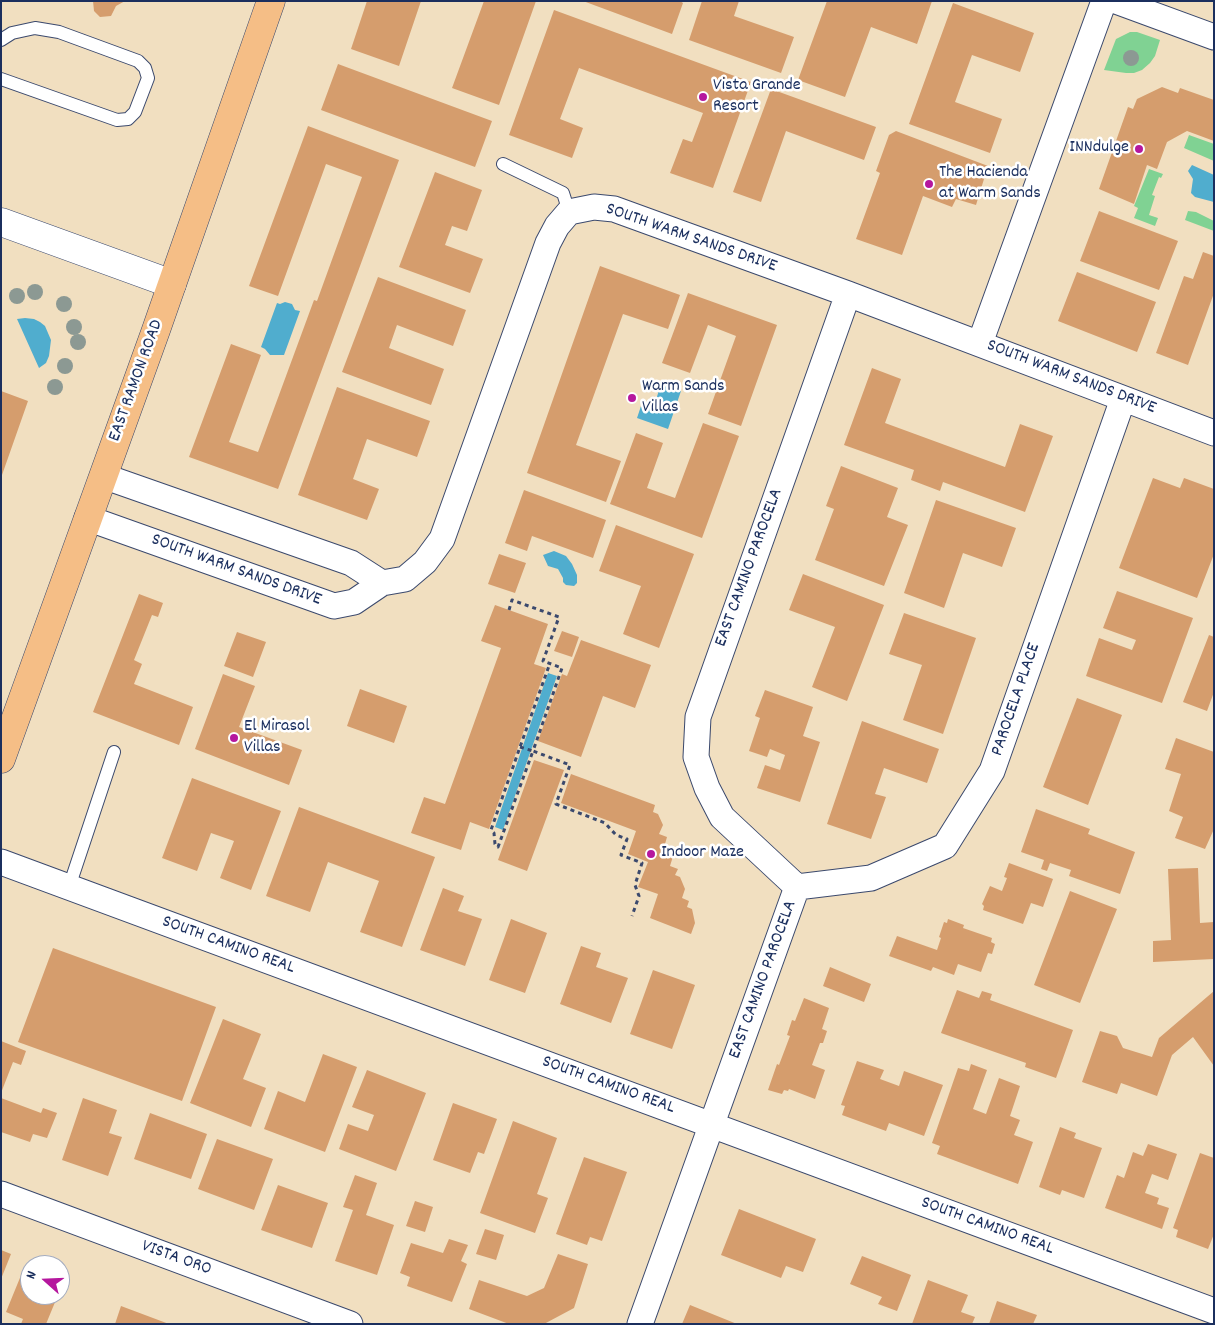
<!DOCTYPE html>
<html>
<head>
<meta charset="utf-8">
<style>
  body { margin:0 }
  #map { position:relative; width:1215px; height:1325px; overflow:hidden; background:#f1dfc0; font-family:Dekko,sans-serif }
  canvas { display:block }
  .frame { position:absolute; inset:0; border:2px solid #1b2f5e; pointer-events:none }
  .north { position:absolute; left:20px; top:1255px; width:50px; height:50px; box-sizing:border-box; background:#fff; border:1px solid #a4acbf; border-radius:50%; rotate:290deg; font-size:14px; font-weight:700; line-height:20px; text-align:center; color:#1b2f5e }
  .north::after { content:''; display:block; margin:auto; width:18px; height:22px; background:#b5179e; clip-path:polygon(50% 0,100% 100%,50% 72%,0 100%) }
</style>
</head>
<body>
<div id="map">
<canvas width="1215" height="1325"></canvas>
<div class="frame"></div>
<div class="north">N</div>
</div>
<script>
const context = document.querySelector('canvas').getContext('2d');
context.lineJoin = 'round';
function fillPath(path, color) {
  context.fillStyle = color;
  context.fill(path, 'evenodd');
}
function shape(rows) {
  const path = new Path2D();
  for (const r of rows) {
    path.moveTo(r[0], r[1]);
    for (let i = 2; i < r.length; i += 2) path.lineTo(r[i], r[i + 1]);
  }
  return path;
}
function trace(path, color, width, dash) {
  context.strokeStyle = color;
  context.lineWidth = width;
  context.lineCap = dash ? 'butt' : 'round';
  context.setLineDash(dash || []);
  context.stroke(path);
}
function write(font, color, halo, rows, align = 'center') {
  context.font = font + ' Dekko,sans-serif';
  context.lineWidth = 5;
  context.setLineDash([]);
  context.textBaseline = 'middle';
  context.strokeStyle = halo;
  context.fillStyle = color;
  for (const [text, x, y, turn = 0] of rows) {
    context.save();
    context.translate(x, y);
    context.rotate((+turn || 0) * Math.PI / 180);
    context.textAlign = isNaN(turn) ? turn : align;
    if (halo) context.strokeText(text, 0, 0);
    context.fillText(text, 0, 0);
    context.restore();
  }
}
const green = shape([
  [1130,32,1137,32,1160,40,1155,56,1150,63,1142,70,1134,73,1126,73,1104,70,1116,39],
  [1189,135,1214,144,1214,161,1184,148],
  [1149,169,1163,174,1161,178,1159,177,1152,195,1155,196,1149,215,1158,218,1155,226,1134,218,1138,208,1134,206],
  [1188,211,1196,212,1214,221,1214,231,1185,220]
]);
const water = shape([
  [1192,165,1214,175,1214,202,1195,197,1191,193,1193,179,1188,171],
  [285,302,292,304,295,310,300,311,284,355,270,355,265,349,261,347,277,303,280,304],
  [25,318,34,319,40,322,45,326,51,340,49,356,46,363,39,368,17,319],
  [661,384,681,391,668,429,637,418,642,403,654,406],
  [554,551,566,556,572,564,577,575,577,583,574,586,566,585,563,582,563,578,558,569,548,566,543,555],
  [548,673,557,676,503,830,495,827]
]);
const building = shape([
  [93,1,125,1,116,6,111,16,100,17,94,11],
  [367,1,421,1,399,66,351,49],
  [484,1,536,1,499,105,452,88],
  [583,1,680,1,683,3,672,34],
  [702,1,739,1,734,16,794,37,781,73,689,40],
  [827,1,932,1,917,44,871,27,845,97,798,80],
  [953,3,1034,33,1020,72,972,55,955,102,1002,119,990,153,909,124],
  [554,10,751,82,713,188,670,173,683,139,692,142,703,113,579,68,560,119,583,128,572,158,509,135],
  [338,64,492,121,475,167,321,110],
  [1162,87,1178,93,1180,88,1214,100,1214,141,1187,131,1167,142,1157,169,1147,165,1134,204,1099,189,1128,107,1133,109,1137,99],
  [771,89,876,127,864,160,786,131,761,202,733,192],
  [308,126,399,160,278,489,189,457,231,344,261,355,229,442,258,452,314,300,317,301,362,177,326,164,278,296,249,286],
  [896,131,988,166,976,205,956,199,952,207,923,196,902,255,856,239,880,173,876,171,889,135],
  [435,172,482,190,467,231,452,226,445,245,483,259,470,293,399,267],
  [1099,211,1178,241,1159,290,1080,261],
  [1203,252,1214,256,1214,293,1188,365,1156,353,1184,276,1193,279],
  [600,266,680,295,668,329,623,314,576,445,621,461,606,502,527,473],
  [1077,272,1156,302,1137,352,1058,321],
  [378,277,466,310,453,346,397,325,389,348,444,369,431,405,342,372],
  [688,293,777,325,741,426,708,414,736,336,708,325,690,373,662,363],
  [872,368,901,379,885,423,1005,467,1020,424,1053,436,1025,512,943,482,940,491,911,480,914,470,844,445],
  [337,387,430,421,417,457,367,439,353,479,379,489,367,520,298,495],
  [1,391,28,401,2,475,1,475],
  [703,423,739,436,702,538,610,504,636,433,663,443,647,488,675,498],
  [841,466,898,488,887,517,908,525,884,586,815,560,834,509,826,506],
  [1153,478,1180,488,1184,478,1214,489,1214,554,1197,598,1119,568],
  [524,490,606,520,593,558,532,536,527,551,505,543],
  [936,500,1016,528,1002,567,963,553,944,608,904,593],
  [616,525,694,554,659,648,623,634,641,586,599,571],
  [499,554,526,563,515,593,488,584],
  [803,574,884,605,847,701,812,687,835,627,789,610],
  [1117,591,1193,618,1162,703,1086,676,1099,638,1132,650,1136,640,1103,628],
  [139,594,163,603,158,617,152,615,134,660,142,664,134,684,193,707,179,745,93,712],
  [495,605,548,624,534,664,546,668,489,829,470,822,461,850,411,833,424,797,445,804,501,648,481,641],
  [904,613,976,638,943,734,903,720,922,665,889,654],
  [562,631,579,637,572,657,554,651],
  [237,632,266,642,253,677,224,666],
  [1209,635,1214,637,1214,692,1207,711,1183,702],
  [581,640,651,665,635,708,603,696,581,757,538,741,562,674,567,676],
  [223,674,255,686,239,727,302,750,289,785,195,749],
  [360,689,407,706,394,743,347,726],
  [765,690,813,707,803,736,820,742,800,802,757,788,765,765,780,770,785,755,770,749,767,757,749,751,760,718,755,716],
  [1077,698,1122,715,1088,805,1043,787],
  [862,721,939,749,927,783,884,768,875,794,886,797,871,839,827,824],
  [1176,738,1214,752,1214,829,1205,849,1175,838,1183,817,1169,811,1181,774,1165,769],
  [534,760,564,770,527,871,498,860],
  [571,774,655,805,653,812,658,814,663,825,659,834,667,837,665,844,669,846,674,853,670,866,678,869,675,875,680,877,685,889,682,898,689,901,687,907,692,909,695,923,691,934,650,918,658,894,638,887,648,862,628,854,636,831,561,803],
  [192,778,281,811,251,890,220,878,234,841,211,833,197,871,162,858],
  [299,807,435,857,402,947,360,932,379,881,328,862,310,912,266,896],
  [1036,809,1090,829,1088,834,1135,852,1120,894,1069,876,1071,870,1050,863,1047,871,1041,869,1044,860,1021,852],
  [1009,863,1053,879,1043,907,1031,903,1023,924,983,910,984,906,982,904,990,886,1002,891,1007,878,1004,877],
  [1198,868,1200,923,1214,922,1214,959,1153,962,1153,941,1171,940,1168,869],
  [443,888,464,896,458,911,482,919,465,966,420,950],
  [1070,891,1117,909,1080,1003,1034,985],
  [511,919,547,933,525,993,489,980],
  [948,919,964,925,963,928,992,938,991,942,995,944,992,954,988,953,981,972,958,964,954,975,933,967,931,971,889,956,897,936,937,950,941,938,939,937,944,922,947,923],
  [581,946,601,953,596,967,628,978,611,1023,560,1004],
  [53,948,216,1007,182,1101,18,1042],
  [830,967,871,984,864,1002,823,986],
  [653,970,695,985,672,1049,630,1034],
  [957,990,979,998,982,991,992,994,990,1000,1073,1030,1056,1078,1025,1067,1026,1063,941,1033],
  [1214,991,1214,1066,1193,1037,1172,1055,1157,1096,1121,1083,1117,1094,1082,1082,1100,1031,1117,1036,1123,1048,1152,1057,1159,1038],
  [804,998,829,1008,822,1029,827,1031,823,1043,820,1043,812,1065,825,1070,815,1099,789,1089,788,1091,784,1090,782,1094,768,1090,777,1064,779,1065,790,1036,787,1035,792,1020,795,1021],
  [223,1019,261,1034,243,1079,266,1088,251,1127,190,1103],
  [1,1041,26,1051,21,1065,13,1062,1,1093],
  [323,1054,357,1067,325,1152,264,1129,278,1091,305,1102],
  [857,1061,884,1070,880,1079,899,1086,904,1071,943,1085,924,1136,889,1123,886,1131,842,1115,845,1106,841,1105],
  [971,1064,987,1070,973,1109,986,1114,999,1078,1020,1086,1010,1116,1020,1120,1014,1135,1033,1142,1018,1184,937,1154,940,1146,932,1143,958,1068,969,1071],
  [367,1070,426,1093,396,1171,339,1149,348,1124,368,1131,374,1115,352,1107],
  [1,1098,41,1113,43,1108,57,1113,47,1138,33,1134,30,1142,1,1132],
  [83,1098,117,1110,109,1133,122,1137,108,1176,62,1160],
  [453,1103,497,1119,484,1154,478,1152,470,1173,433,1160],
  [150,1113,207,1134,191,1179,134,1159],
  [513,1121,557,1138,537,1194,548,1198,535,1233,480,1213],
  [1060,1127,1076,1133,1074,1138,1102,1148,1084,1198,1062,1190,1060,1195,1039,1187],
  [217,1139,273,1159,254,1210,198,1189],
  [1148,1144,1177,1154,1168,1180,1152,1174,1145,1193,1159,1198,1157,1204,1169,1208,1162,1229,1105,1208,1117,1175,1124,1178,1133,1152,1143,1156],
  [1200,1153,1214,1158,1214,1234,1208,1249,1176,1237,1178,1230,1173,1228],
  [584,1157,627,1172,602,1241,590,1237,587,1245,556,1234],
  [355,1175,377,1183,366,1215,394,1225,377,1275,335,1261,353,1210,343,1207],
  [278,1185,328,1203,312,1248,261,1230],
  [415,1201,433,1207,425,1232,406,1226],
  [739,1209,816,1239,803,1272,786,1266,781,1278,721,1255],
  [485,1229,504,1235,496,1260,476,1254],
  [449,1239,468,1245,461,1261,467,1264,452,1302,407,1286,410,1277,400,1273,411,1243,443,1253],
  [1,1250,11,1254,1,1279],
  [558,1254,588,1264,574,1308,544,1324,509,1324,469,1309,479,1280,527,1296,544,1288],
  [862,1256,911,1275,897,1311,878,1304,882,1297,850,1284],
  [24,1268,30,1271,30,1295,58,1295,46,1324,21,1324,23,1319,6,1312],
  [928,1280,968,1295,961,1312,975,1317,972,1324,912,1324],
  [997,1301,1037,1315,1033,1324,989,1324],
  [690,1305,737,1324,682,1324],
  [121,1306,169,1324,115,1324]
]);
const path = shape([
  [509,610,512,600,559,617,543,661,562,668,533,751,570,765,556,804,605,823,616,835,627,839,621,855,642,863,635,885,639,896,632,916],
  [520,747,533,751,498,847,495,844,494,833,491,830,520,747,550,663]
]);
const service = shape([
  [1,40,12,33,35,28,59,32,138,61,145,68,148,78,135,112,128,119,117,120,1,79],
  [503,164,563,193,569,212],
  [69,887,114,752]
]);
const minor = shape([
  [1116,1,1214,37],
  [980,343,1104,1],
  [103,476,351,563,382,583],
  [87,518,334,606,354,602,382,583,405,579,425,562,442,539,548,243,557,226,569,212,594,207,614,209,848,294,1214,433],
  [1,862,1214,1311],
  [797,887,722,817,707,788,696,757,698,717,848,294],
  [797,887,871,878,945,846,992,771,1123,399],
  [1,1194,350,1324],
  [640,1324,797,887]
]);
const tertiary = shape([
  [1,222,172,284]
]);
const primary = shape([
  [1,759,156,330,271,1]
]);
const trees = [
  [1131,58],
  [35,292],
  [17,296],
  [64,304],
  [74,327],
  [78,342],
  [65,366],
  [55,387]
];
const markers = [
  [703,97,5,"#b5179e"],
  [1139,149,5,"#b5179e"],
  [929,184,5,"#b5179e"],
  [632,398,5,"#b5179e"],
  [234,738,5,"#b5179e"],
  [651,854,5,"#b5179e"]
];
const poiNames = [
  ["Vista Grande",713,87],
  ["Resort",713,108],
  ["INNdulge",1129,149,"right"],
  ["The Hacienda",939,174],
  ["at Warm Sands",939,195],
  ["Warm Sands",642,388],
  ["Villas",642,409],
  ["El Mirasol",244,728],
  ["Villas",244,749],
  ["Indoor Maze",661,854]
];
const streetNames = [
  ["SOUTH WARM SANDS DRIVE",691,239,19],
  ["SOUTH WARM SANDS DRIVE",1071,378,21],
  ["EAST RAMON ROAD",137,381,-70],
  ["EAST CAMINO PAROCELA",750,568,-70],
  ["SOUTH WARM SANDS DRIVE",236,571,20],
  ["PAROCELA PLACE",1017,700,-71],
  ["SOUTH CAMINO REAL",228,946,20],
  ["EAST CAMINO PAROCELA",764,980,-70],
  ["SOUTH CAMINO REAL",608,1086,20],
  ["SOUTH CAMINO REAL",987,1227,20],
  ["VISTA ORO",176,1259,20]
];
fillPath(green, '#80d293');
fillPath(water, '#50adce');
fillPath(building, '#d59d6d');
trace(service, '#3b496d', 14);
trace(minor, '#3b496d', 27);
trace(tertiary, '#3b496d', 29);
trace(primary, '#3b496d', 29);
trace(path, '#3b496d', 3, [4, 4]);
trace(service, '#fff', 12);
trace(minor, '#fff', 25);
trace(tertiary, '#fff', 28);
trace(primary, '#f5be86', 28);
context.fillStyle = '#8c9993';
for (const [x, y] of trees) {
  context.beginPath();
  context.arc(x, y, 8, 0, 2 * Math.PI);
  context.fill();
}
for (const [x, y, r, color] of markers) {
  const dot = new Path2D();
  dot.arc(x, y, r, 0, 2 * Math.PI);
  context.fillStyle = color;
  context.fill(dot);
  trace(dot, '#fff', 2);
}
write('18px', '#1b2f5e', '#fff', poiNames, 'left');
write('18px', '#1b2f5e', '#fff', streetNames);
</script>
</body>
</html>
